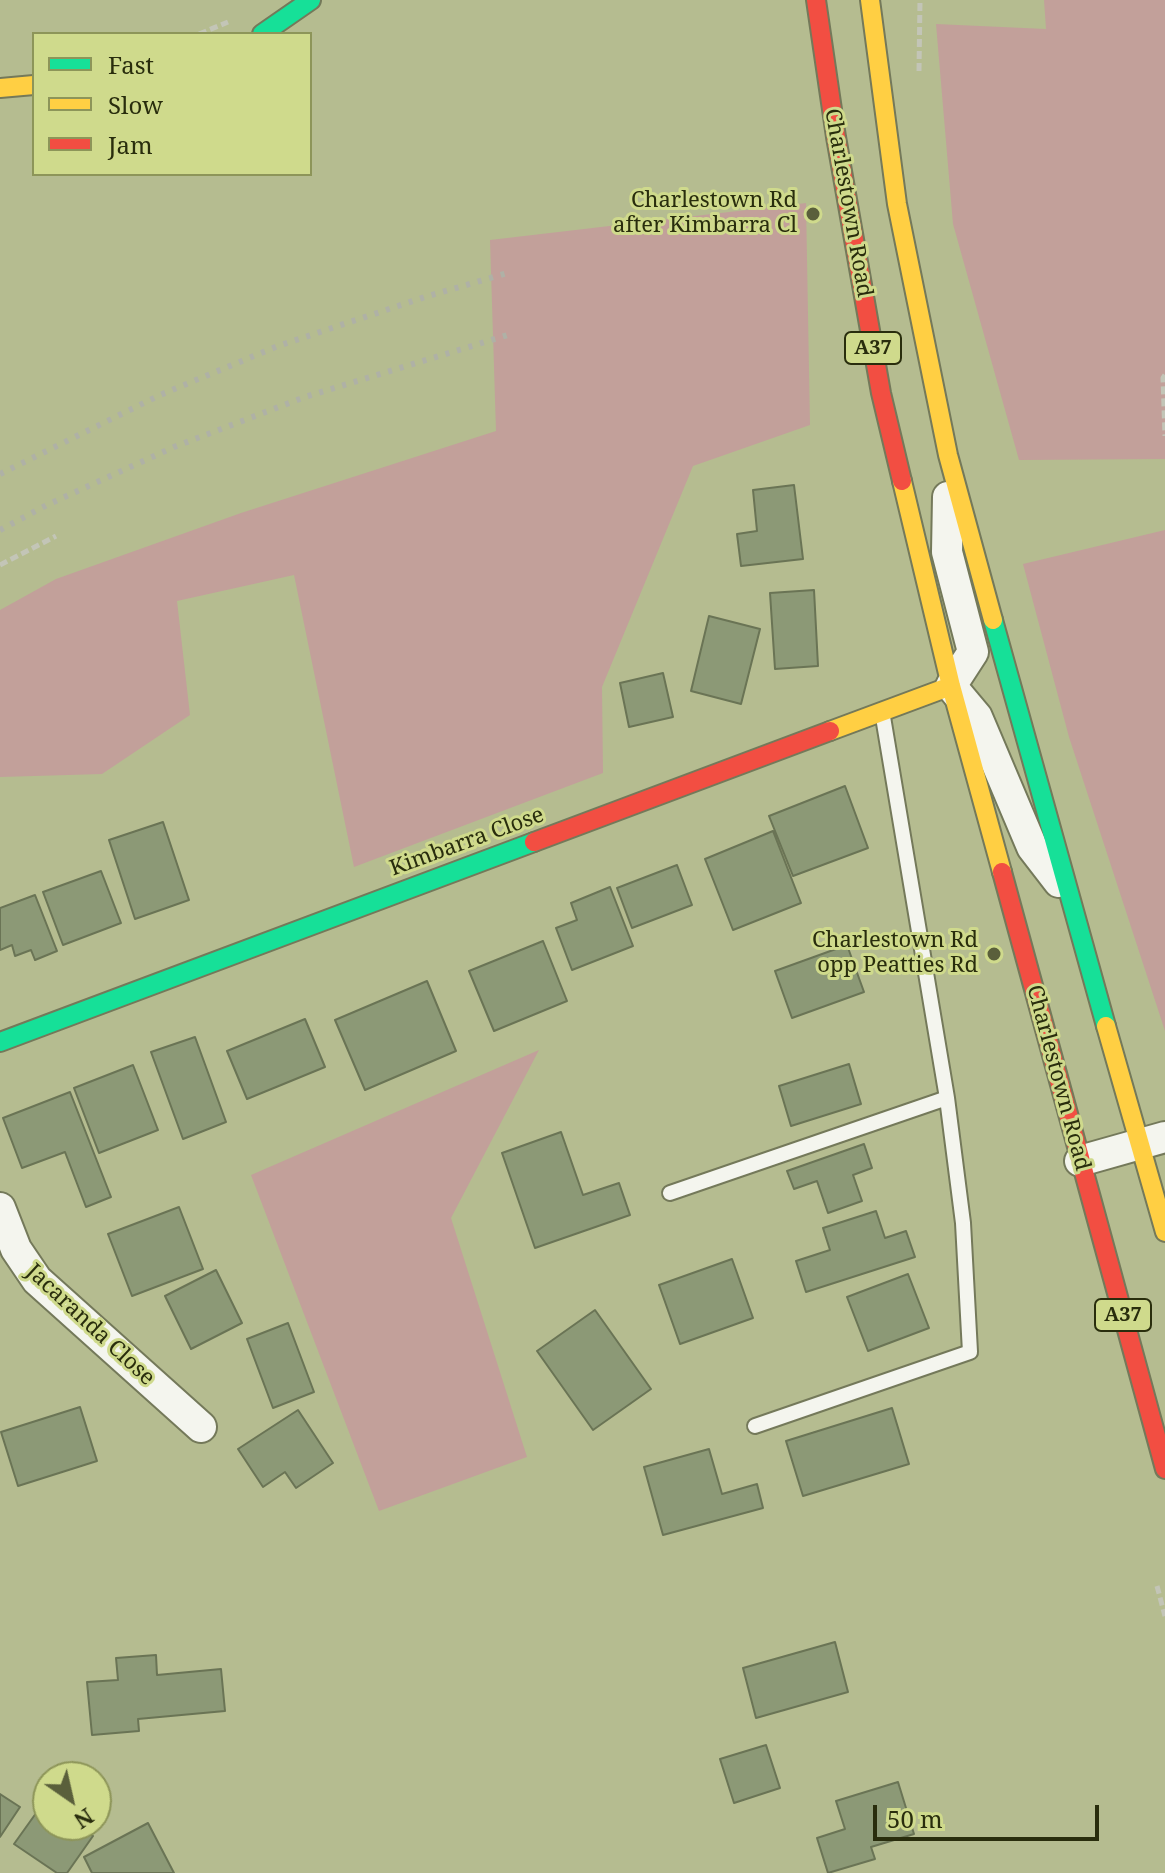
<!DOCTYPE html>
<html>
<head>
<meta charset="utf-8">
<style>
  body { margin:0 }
  #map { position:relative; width:1165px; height:1873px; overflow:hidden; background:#b5bc90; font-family:"Noto Serif",serif }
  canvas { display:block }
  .legend { position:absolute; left:32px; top:32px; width:280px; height:144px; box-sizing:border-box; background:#cfda8c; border:2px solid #8d9559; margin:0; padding:10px 14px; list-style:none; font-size:24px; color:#292d0d }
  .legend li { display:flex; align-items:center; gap:16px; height:40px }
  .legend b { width:40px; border:2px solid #8d9559 }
  .north { position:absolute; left:32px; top:1761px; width:80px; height:80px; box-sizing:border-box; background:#cfda8c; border:2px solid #8d9559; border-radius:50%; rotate:146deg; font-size:22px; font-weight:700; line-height:32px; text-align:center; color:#292d0d }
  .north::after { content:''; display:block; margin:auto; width:28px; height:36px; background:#5a5f3b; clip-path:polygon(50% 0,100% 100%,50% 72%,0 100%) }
  .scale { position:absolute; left:873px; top:1805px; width:226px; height:36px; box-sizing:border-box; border:4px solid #292d0d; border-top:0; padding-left:10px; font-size:24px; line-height:28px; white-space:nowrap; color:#292d0d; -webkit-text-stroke:6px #cfda8c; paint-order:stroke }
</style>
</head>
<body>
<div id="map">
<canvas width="1165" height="1873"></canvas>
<ul class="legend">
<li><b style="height:10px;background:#16e098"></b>Fast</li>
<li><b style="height:10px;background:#ffcf43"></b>Slow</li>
<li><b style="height:10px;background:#f24e42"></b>Jam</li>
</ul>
<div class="north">N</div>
<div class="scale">50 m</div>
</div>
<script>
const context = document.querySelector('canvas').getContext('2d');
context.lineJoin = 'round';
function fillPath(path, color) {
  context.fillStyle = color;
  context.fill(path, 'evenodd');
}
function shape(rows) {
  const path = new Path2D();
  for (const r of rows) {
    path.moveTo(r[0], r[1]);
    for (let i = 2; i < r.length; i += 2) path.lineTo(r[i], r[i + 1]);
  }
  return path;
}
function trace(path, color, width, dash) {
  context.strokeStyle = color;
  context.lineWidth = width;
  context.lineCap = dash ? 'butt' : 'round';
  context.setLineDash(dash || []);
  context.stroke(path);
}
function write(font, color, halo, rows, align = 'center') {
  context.font = font + ' "Noto Serif",serif';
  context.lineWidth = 6;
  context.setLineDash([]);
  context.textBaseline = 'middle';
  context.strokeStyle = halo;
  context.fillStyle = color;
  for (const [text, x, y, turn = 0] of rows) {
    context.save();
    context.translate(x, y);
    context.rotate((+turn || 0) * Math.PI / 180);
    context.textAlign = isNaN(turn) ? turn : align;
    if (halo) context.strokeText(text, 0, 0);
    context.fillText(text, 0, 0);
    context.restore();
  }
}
const green = shape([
  [1044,0,1165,0,1165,459,1019,460,953,224,936,24,1046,29],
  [806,203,810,425,693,466,602,687,603,773,354,867,294,575,177,601,190,715,102,774,0,777,0,610,56,579,241,513,496,431,490,240],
  [1165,530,1165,1031,1069,737,1023,564],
  [539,1050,451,1218,527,1457,379,1511,251,1175]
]);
const building = shape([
  [794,485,803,559,741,566,737,534,757,531,753,490,794,485],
  [814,590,818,666,775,669,770,593,814,590],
  [709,616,760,629,741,704,691,691,709,616],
  [663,673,673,717,629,727,620,683,663,673],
  [845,786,868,848,793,876,769,816,845,786],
  [163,822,189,900,135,919,109,840,163,822],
  [773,831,801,903,733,930,705,859,773,831],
  [677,865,692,905,632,928,617,888,677,865],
  [101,871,121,923,63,945,43,892,101,871],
  [610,887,633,946,572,970,556,928,577,920,571,903,610,887],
  [35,895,57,951,35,960,31,950,15,956,12,945,0,950,0,908,35,895],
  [543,941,567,1001,494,1031,469,971,543,941],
  [847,945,864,992,792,1018,775,971,847,945],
  [427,981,456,1051,365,1090,335,1020,427,981],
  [305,1019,325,1067,247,1099,227,1051,305,1019],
  [195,1037,226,1122,183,1139,151,1052,195,1037],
  [849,1064,861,1104,791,1126,779,1086,849,1064],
  [133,1065,158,1130,99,1153,74,1088,133,1065],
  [70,1092,111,1197,86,1207,65,1152,22,1168,3,1118,70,1092],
  [561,1132,583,1195,619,1183,630,1215,535,1248,502,1153,561,1132],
  [864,1144,872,1168,853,1175,862,1201,828,1213,817,1181,794,1189,787,1171,864,1144],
  [179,1207,203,1269,132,1296,108,1234,179,1207],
  [876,1211,885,1238,906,1231,915,1257,806,1292,796,1261,830,1250,823,1228,876,1211],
  [732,1259,753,1318,680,1344,659,1285,732,1259],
  [216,1270,242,1323,191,1349,165,1296,216,1270],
  [908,1274,929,1328,868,1351,847,1297,908,1274],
  [595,1310,651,1389,593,1430,537,1351,595,1310],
  [288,1323,314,1392,273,1408,247,1339,288,1323],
  [80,1407,97,1461,18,1486,1,1432,80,1407],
  [892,1408,909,1464,803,1496,786,1441,892,1408],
  [298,1410,333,1463,296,1488,285,1472,263,1487,238,1449,298,1410],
  [709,1449,722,1494,757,1484,763,1508,663,1535,644,1467,709,1449],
  [835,1642,848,1692,756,1718,743,1668,835,1642],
  [156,1655,157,1675,221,1669,225,1711,138,1719,139,1731,92,1735,87,1682,118,1680,116,1658,156,1655],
  [766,1745,780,1788,734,1803,720,1759,766,1745],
  [898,1782,914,1834,871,1847,875,1859,828,1873,817,1838,845,1829,836,1801,898,1782],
  [0,1794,20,1807,0,1837,0,1794],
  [44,1802,48,1805,48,1825,77,1825,93,1836,67,1873,57,1873,14,1844,44,1802],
  [148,1823,174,1873,92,1873,84,1857,148,1823]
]);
const path = shape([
  [199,34,228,22],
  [919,71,920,0],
  [1165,375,1163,378,1165,436],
  [0,565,56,536],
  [1157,1586,1165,1616]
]);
const lane = shape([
  [670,1193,947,1098],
  [755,1426,970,1352,963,1223,947,1098,883,717]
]);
const street = shape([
  [948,497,947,552,973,652,951,686,977,717,1032,847,1059,882],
  [1080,1161,1165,1137],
  [0,1208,16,1249,37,1280,201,1427]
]);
const fast = shape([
  [262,34,311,0],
  [993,620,1106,1026],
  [0,1042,534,842]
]);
const slow = shape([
  [870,0,897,204,948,455,993,620],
  [0,88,34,85],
  [902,481,951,686,1002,872],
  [830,731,951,686],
  [1106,1026,1165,1232]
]);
const jam = shape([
  [816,0,836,137,881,393,902,481],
  [534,842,830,731],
  [1002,872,1165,1469]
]);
const rail = shape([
  [0,474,160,395,278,346,425,297,511,272],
  [0,530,47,505,174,447,305,397,511,334]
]);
const markers = [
  [813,214,8,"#5a5f3b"],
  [994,954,8,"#5a5f3b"]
];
const shields = [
  [873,348,56],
  [1123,1315,56]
];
const shieldNames = [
  ["A37",873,348],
  ["A37",1123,1315]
];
const poiNames = [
  ["Charlestown Rd",797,201],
  ["after Kimbarra Cl",797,226],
  ["Charlestown Rd",978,941],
  ["opp Peatties Rd",978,966]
];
const streetNames = [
  ["Charlestown Road",848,203,80],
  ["Kimbarra Close",467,842,-20],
  ["Charlestown Road",1058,1078,75],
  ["Jacaranda Close",90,1325,43]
];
fillPath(green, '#c2a09a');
fillPath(building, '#8c9976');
trace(building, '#6a7455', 2);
trace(lane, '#74795a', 18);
trace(street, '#74795a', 34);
trace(fast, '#74795a', 22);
trace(slow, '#74795a', 22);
trace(jam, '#74795a', 22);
trace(path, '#c3c5b7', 5, [8, 4]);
trace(lane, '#f4f5ee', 14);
trace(street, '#f4f5ee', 30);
trace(fast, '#16e098', 18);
trace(slow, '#ffcf43', 18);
trace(jam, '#f24e42', 18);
trace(rail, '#afb1a6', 6, [4, 8]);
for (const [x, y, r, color] of markers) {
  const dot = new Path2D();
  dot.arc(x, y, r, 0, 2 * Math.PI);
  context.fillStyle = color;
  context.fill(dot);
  trace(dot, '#cfda8c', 3);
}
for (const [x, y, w] of shields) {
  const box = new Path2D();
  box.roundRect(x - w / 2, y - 16, w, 32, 6);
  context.fillStyle = '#cfda8c';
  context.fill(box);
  trace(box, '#292d0d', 2);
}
write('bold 20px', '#292d0d', null, shieldNames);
write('22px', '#292d0d', '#cfda8c', poiNames, 'right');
write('22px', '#292d0d', '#cfda8c', streetNames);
</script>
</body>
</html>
